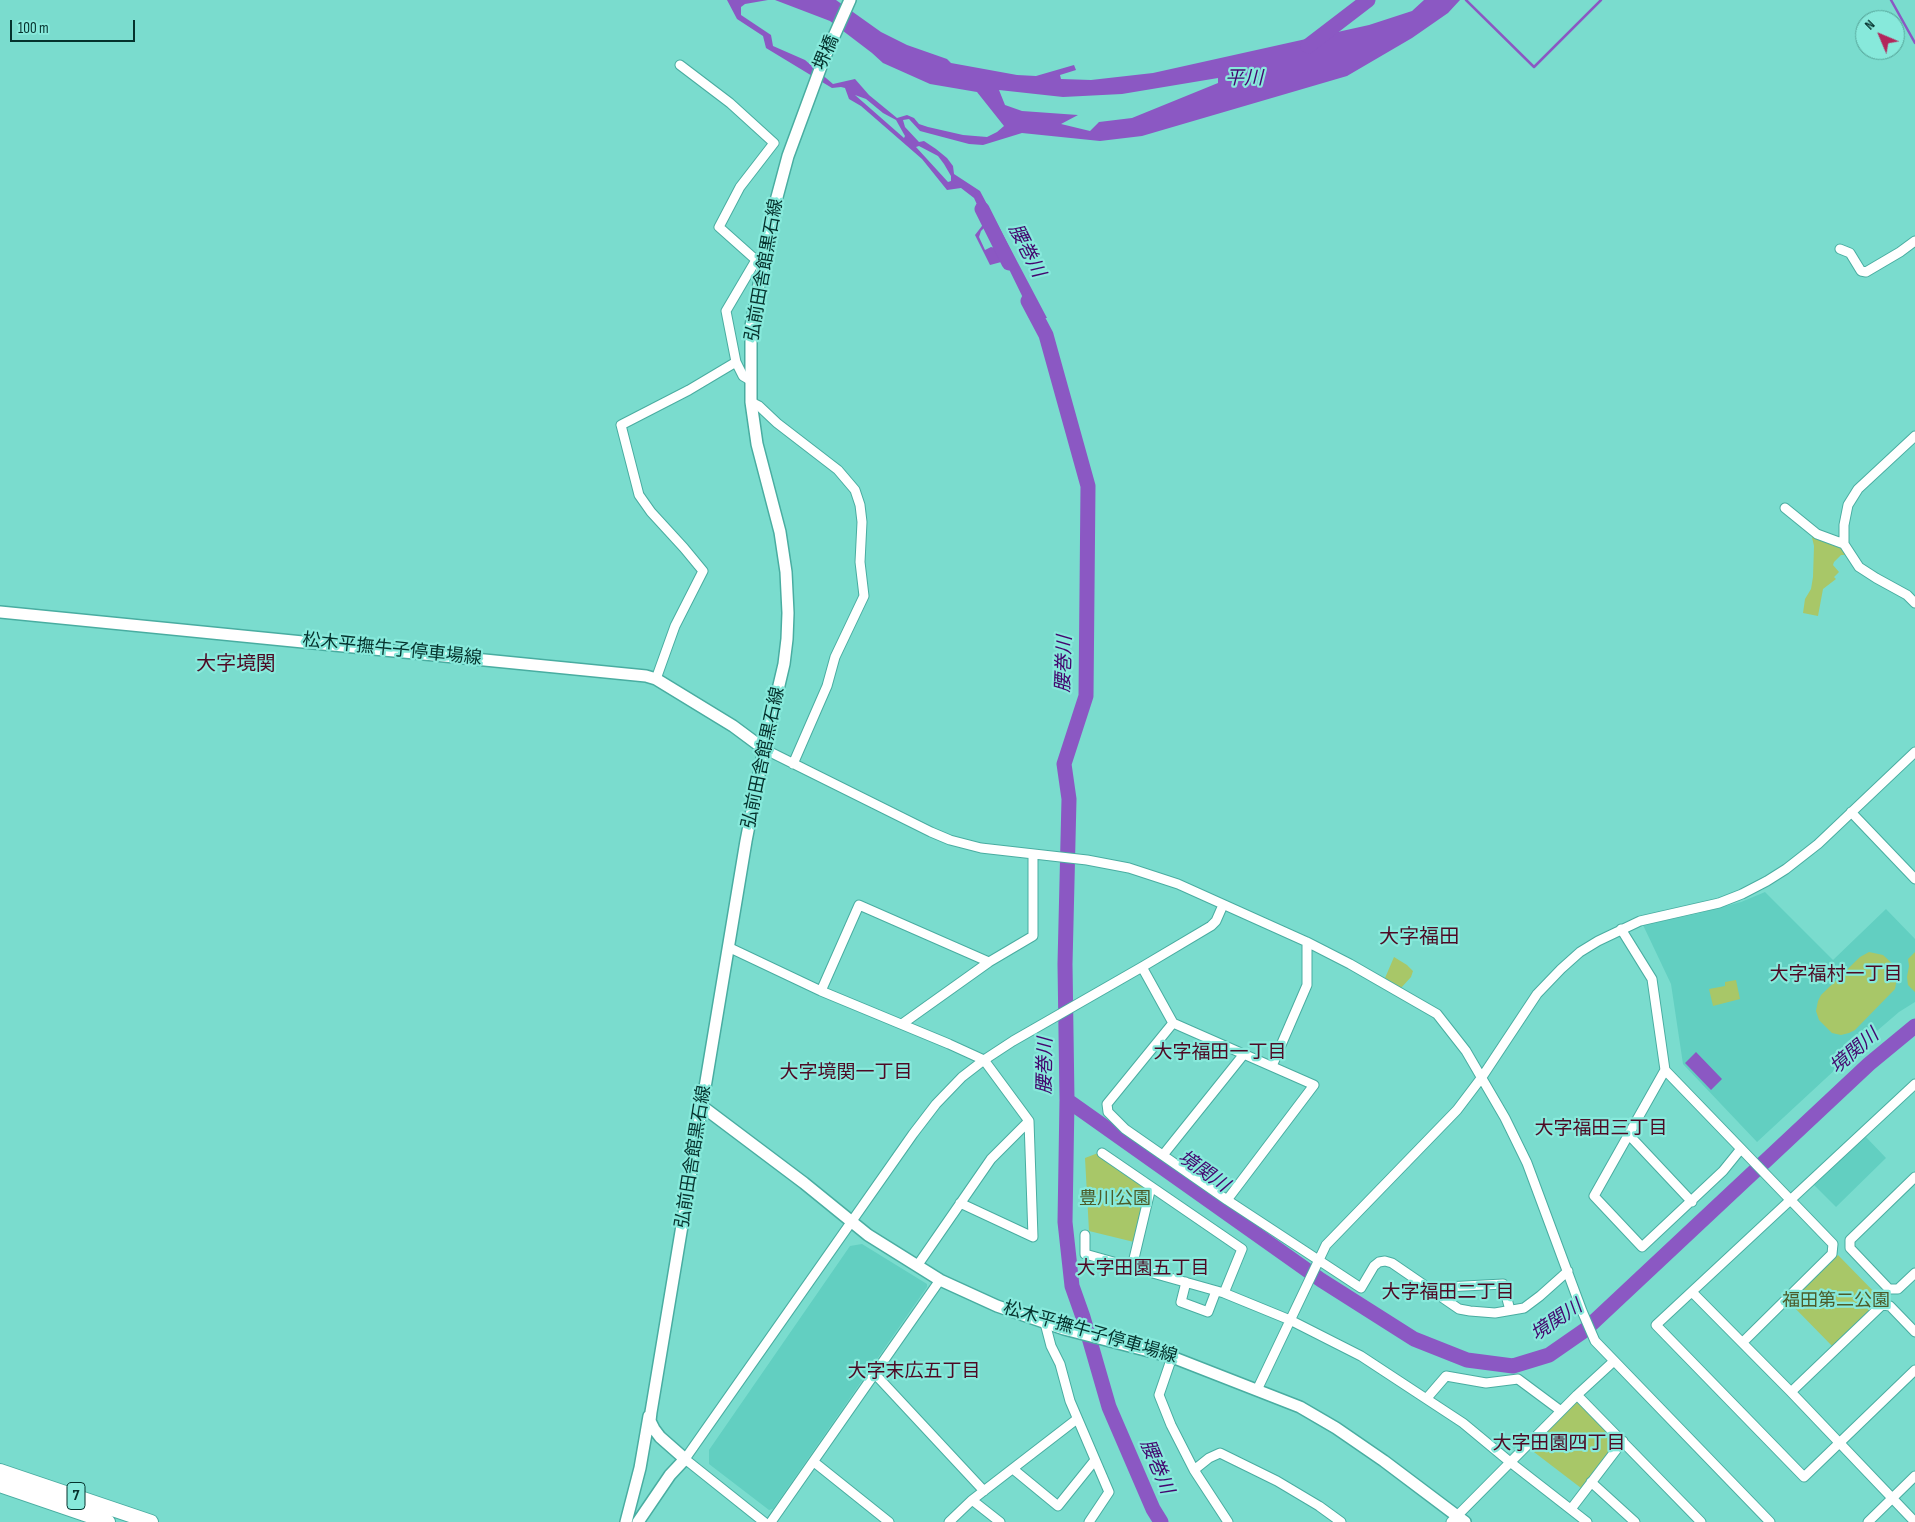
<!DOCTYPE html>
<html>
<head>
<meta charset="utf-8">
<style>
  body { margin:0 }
  #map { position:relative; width:1915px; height:1522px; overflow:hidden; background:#7adcce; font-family:"Sofia Sans Condensed",sans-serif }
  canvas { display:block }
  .north { position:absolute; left:1855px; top:10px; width:50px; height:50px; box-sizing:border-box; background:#87e9db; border:1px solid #53a095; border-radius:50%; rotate:315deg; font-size:14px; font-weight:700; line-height:20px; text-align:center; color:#05322d }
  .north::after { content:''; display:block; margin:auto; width:18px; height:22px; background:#b3255b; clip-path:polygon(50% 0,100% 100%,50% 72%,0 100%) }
  .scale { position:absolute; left:10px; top:20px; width:125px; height:22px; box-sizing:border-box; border:2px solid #05322d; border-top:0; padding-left:6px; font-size:15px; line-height:18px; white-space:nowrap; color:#05322d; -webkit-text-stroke:4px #87e9db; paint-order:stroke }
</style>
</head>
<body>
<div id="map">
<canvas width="1915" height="1522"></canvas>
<div class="north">N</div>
<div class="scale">100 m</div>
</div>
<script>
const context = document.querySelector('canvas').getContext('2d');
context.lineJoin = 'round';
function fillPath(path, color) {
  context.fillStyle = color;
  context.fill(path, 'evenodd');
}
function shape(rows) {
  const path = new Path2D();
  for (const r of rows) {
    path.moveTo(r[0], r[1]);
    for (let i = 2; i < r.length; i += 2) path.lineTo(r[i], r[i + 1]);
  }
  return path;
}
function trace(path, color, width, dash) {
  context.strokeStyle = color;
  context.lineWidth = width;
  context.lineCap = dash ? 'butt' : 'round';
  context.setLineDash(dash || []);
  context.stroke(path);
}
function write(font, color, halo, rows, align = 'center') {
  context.font = font + ' "Sofia Sans Condensed","Noto Sans JP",sans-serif';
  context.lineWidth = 4.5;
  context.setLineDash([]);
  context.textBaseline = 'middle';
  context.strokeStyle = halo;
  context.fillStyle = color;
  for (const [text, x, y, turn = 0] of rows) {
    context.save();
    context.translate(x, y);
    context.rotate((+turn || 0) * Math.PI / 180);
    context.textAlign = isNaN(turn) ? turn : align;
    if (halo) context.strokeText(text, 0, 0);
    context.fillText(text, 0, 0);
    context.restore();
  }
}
const built = shape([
  [1765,892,1833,960,1886,909,1915,939,1915,1002,1899,1012,1878,1030,1757,1142,1683,1064,1671,984,1643,925,1696,914,1741,902],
  [1865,1136,1886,1158,1836,1207,1814,1185],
  [862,1244,927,1284,927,1287,773,1509,769,1510,709,1464,709,1450,850,1246]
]);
const green = shape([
  [1811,533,1842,546,1846,555,1841,555,1834,562,1833,565,1839,572,1834,577,1836,579,1823,589,1818,616,1803,613,1805,599,1811,589,1813,577,1814,546],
  [1869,952,1883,955,1895,966,1898,973,1895,989,1855,1030,1849,1033,1841,1035,1832,1033,1819,1020,1816,1011,1818,1001,1821,995,1860,957],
  [1915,952,1915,992,1908,985,1907,977,1909,966,1908,959],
  [1394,957,1407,965,1413,971,1411,977,1401,988,1385,978],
  [1736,980,1740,999,1713,1006,1709,989,1725,986,1725,982],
  [1098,1153,1145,1188,1134,1242,1089,1231,1085,1158],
  [1838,1255,1882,1300,1834,1348,1789,1302],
  [1575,1402,1580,1402,1617,1438,1617,1444,1581,1488,1530,1449]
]);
const water = shape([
  [727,0,768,0,745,4,741,7,741,15,771,35,773,46,805,60,833,84,855,79,869,95,897,118,907,115,914,118,919,124,928,127,963,135,987,137,997,132,1004,126,977,92,930,84,883,63,872,53,830,21,775,0,836,0,881,32,907,45,947,59,951,63,1017,75,1036,76,1074,65,1076,70,1060,75,1061,79,1091,80,1153,73,1369,25,1412,11,1424,0,1460,0,1448,13,1412,38,1347,76,1142,136,1100,141,1022,133,983,145,969,144,920,131,909,119,903,120,905,127,919,142,924,141,936,149,947,158,953,166,954,174,980,191,1047,318,1029,318,1027,306,1005,261,990,265,975,235,985,222,974,198,961,188,947,190,922,159,861,106,849,99,845,88,841,87,832,88,766,48,763,36,737,19],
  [1218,78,1218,83,1132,118,1099,122,1090,131,1061,124,1078,115,1022,111,1005,105,999,90,1063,97,1122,94],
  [855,95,866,99,883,113,896,120,905,136,904,138],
  [919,146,938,156,944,164,951,176,951,181,948,182,916,147],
  [987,225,993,227,1002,243,999,249,991,247,985,250,979,237,981,231],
  [1696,1052,1722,1079,1711,1090,1685,1063]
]);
const stream = shape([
  [1466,0,1534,67,1601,0],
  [1891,0,1915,43]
]);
const river = shape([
  [1308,46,1368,0],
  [982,209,1009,263],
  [1028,301,1046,335,1088,486,1086,696,1064,764,1069,799,1065,964,1067,1100,1065,1222,1072,1286,1083,1317,1109,1407,1153,1509,1161,1522],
  [1067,1100,1321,1280,1414,1339,1467,1360,1513,1366,1549,1355,1585,1330,1869,1064,1915,1026]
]);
const minor = shape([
  [680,65,730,103,774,143,740,187,719,227,756,260,763,264],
  [1840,249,1850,253,1861,271,1866,272,1900,252,1915,241],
  [736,362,726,311,756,260],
  [751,402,759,406,777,423,838,470,855,490,860,505,862,522,860,562,864,596,835,657,827,686,793,764],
  [1785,508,1817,534,1844,544,1859,567,1876,578,1907,595,1915,603],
  [1844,544,1844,525,1848,505,1858,489,1915,436],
  [656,679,675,626,703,571,684,548,651,512,639,495,621,425,689,390,736,362,743,376,750,380],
  [764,749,931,832,950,840,981,848,1087,860,1129,868,1178,884,1307,942,1350,964,1437,1014,1466,1051,1505,1118,1527,1163,1582,1311,1595,1341,1770,1522],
  [1851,812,1915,879],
  [1621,929,1652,979,1665,1070,1833,1244,1832,1254,1743,1342],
  [728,947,821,991,949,1044,984,1060,1029,1121,1033,1237,960,1203],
  [1142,967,1173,1023,1314,1085,1227,1200,1125,1129,1108,1112,1107,1104,1173,1023],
  [821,991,859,905,989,962],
  [902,1024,989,962,1033,936,1033,854],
  [1272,1066,1307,985,1307,942],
  [1665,1070,1594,1196,1642,1247,1723,1171,1740,1150],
  [1915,1084,1656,1325,1804,1477,1915,1370],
  [1629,1135,1692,1202],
  [1102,1153,1242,1249,1224,1293],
  [1163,1155,1244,1054],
  [1915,1177,1850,1240,1850,1248,1889,1289,1898,1289,1915,1273],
  [1227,1200,1361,1288,1374,1266,1379,1262,1385,1261,1392,1263,1459,1309,1470,1311,1495,1313,1524,1308,1540,1296,1568,1271],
  [1085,1235,1085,1254,1224,1293,1290,1320,1361,1356,1463,1423,1510,1462,1587,1522],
  [917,1266,991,1159,1029,1121],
  [1132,1267,1151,1187],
  [1186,1282,1181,1302,1208,1312,1216,1291],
  [1427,1288,1503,1284,1510,1310],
  [1692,1292,1791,1392,1915,1522],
  [1045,1323,1051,1346,1060,1364,1070,1401,1109,1492,1089,1522],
  [1172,1357,1159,1395,1171,1425,1194,1470,1228,1522],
  [875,1374,984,1491],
  [1257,1390,1326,1245,1457,1110,1482,1077,1537,994,1561,969,1580,952,1598,941,1640,921,1719,903,1742,894,1767,881,1786,869,1818,844,1915,752],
  [1791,1392,1882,1305,1890,1306,1915,1332],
  [1577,1395,1701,1522],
  [1427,1398,1446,1376,1486,1383,1518,1379,1561,1411],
  [814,1462,889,1522],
  [1013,1469,1058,1506,1095,1460],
  [1194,1470,1209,1458,1220,1453,1277,1481,1319,1506,1341,1522],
  [1591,1482,1635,1522],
  [972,1500,1000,1522],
  [1571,1509,1623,1441],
  [764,1522,685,1459,913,1134,936,1104,962,1077,984,1060,1013,1041,1142,967,1211,926,1216,921,1223,905],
  [771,1522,940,1280],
  [949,1522,972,1500,1077,1419],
  [1451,1522,1577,1395,1614,1361],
  [1868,1522,1915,1476]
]);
const major = shape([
  [0,612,646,676,656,679,733,726,764,749],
  [703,1107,804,1183,868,1235,940,1280,997,1306,1064,1329,1172,1357,1300,1407,1336,1428,1384,1461,1465,1522],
  [685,1459,660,1437,654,1429,650,1421,651,1412,746,841,764,749,784,664,787,639,788,613,786,572,780,532,757,444,751,402,751,326,773,212,788,156,823,61,850,0],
  [626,1522,640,1468,649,1416],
  [638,1522,670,1475,685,1459]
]);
const highway = shape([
  [0,1471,151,1522],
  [0,1485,108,1522]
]);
const shields = [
  [76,1496,18]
];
const shieldNames = [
  ["7",76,1496]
];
const streetNames = [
  ["堺橋",827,53,-67],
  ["弘前田舎館黒石線",765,270,-80],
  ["松木平撫牛子停車場線",392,650,6],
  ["弘前田舎館黒石線",764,758,-78],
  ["弘前田舎館黒石線",694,1157,-81],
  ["松木平撫牛子停車場線",1090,1333,16]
];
const parkNames = [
  ["豊川公園",1115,1199],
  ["福田第二公園",1836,1301]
];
const waterNames = [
  ["平川",1244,79],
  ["腰巻川",1026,251,63],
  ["腰巻川",1065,664,-88],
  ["境関川",1855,1052,-41],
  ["腰巻川",1046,1066,-89],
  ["境関川",1203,1172,35],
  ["境関川",1557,1321,-34],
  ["腰巻川",1156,1467,67]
];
const neighbourhoodNames = [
  ["大字福村一丁目",1836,975],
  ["大字福田一丁目",1220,1053],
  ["大字境関一丁目",846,1073],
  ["大字福田三丁目",1601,1129],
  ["大字田園五丁目",1143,1269],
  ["大字福田二丁目",1448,1293],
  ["大字末広五丁目",914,1372],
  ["大字田園四丁目",1559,1444]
];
const quarterNames = [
  ["大字境関",236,665],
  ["大字福田",1419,938]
];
fillPath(built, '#62cfc1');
fillPath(green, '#a8c768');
fillPath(water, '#8b58c3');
trace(stream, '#8b58c3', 2.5);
trace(river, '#8b58c3', 15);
trace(minor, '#49ada1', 11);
trace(major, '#49ada1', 14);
trace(highway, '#49ada1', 16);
trace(minor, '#fff', 9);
trace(major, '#fff', 11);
trace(highway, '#fff', 14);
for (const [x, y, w] of shields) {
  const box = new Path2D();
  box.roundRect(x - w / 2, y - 13.5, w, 27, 4);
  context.fillStyle = '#87e9db';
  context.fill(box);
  trace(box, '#05322d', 1);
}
write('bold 16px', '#05322d', null, shieldNames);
write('18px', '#05322d', '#87e9db', streetNames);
write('18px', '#4c5c29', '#87e9db', parkNames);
write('italic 19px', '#43066e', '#87e9db', waterNames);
write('19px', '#4e0a24', '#87e9db', neighbourhoodNames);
write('20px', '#4e0a24', '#87e9db', quarterNames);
</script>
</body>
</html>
